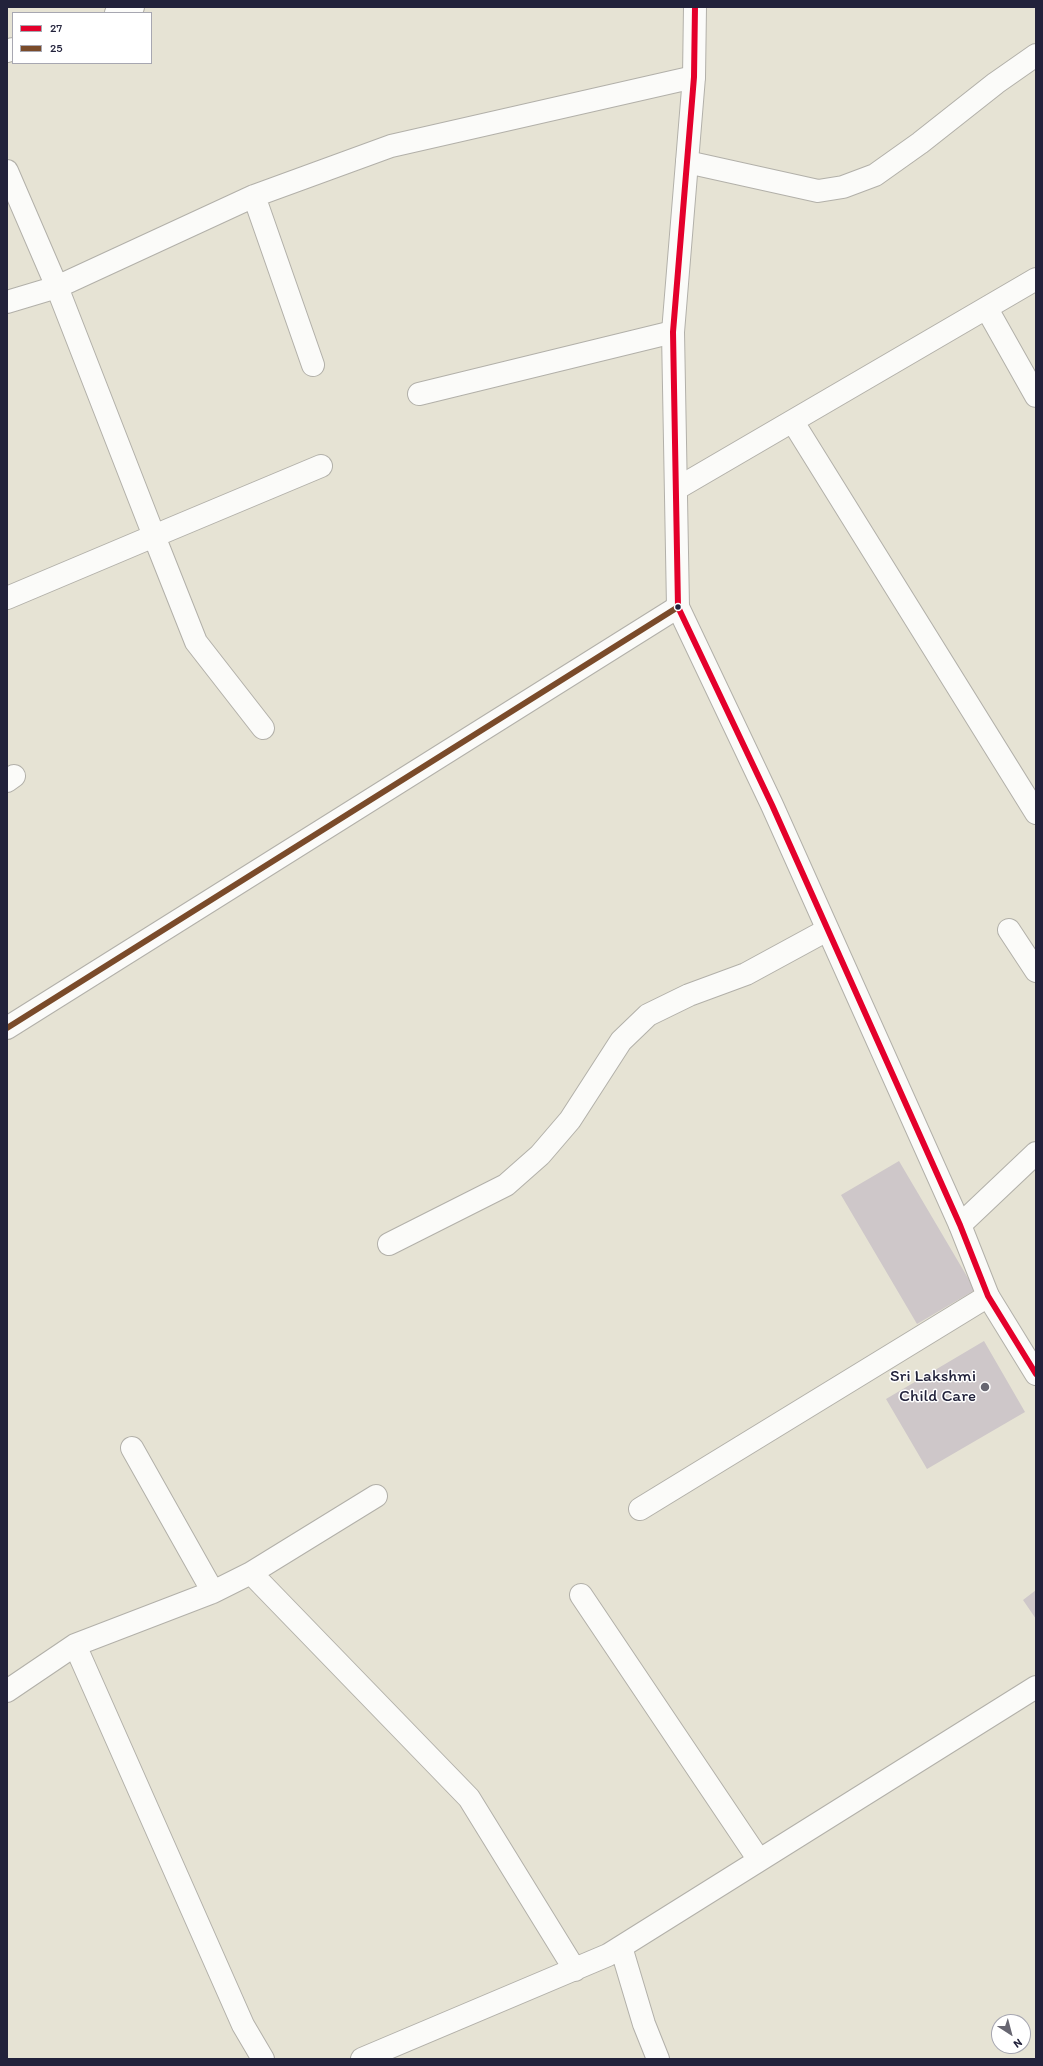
<!DOCTYPE html>
<html>
<head>
<meta charset="utf-8">
<style>
  body { margin:0 }
  #map { position:relative; width:1043px; height:2066px; overflow:hidden; background:#e6e3d4; font-family:Itim,sans-serif }
  canvas { display:block }
  .frame { position:absolute; inset:0; border:8px solid #22223b; pointer-events:none }
  .legend { position:absolute; left:12px; top:12px; width:140px; height:52px; box-sizing:border-box; background:#fff; border:1px solid #a7a7b1; margin:0; padding:5px 7px; list-style:none; font-size:12px; color:#22223b }
  .legend li { display:flex; align-items:center; gap:8px; height:20px }
  .legend b { width:20px; border:1px solid #a7a7b1 }
  .north { position:absolute; left:991px; top:2014px; width:40px; height:40px; box-sizing:border-box; background:#fff; border:1px solid #a7a7b1; border-radius:50%; rotate:144deg; font-size:11px; font-weight:700; line-height:16px; text-align:center; color:#22223b }
  .north::after { content:''; display:block; margin:auto; width:14px; height:18px; background:#676671; clip-path:polygon(50% 0,100% 100%,50% 72%,0 100%) }
</style>
</head>
<body>
<div id="map">
<canvas width="1043" height="2066"></canvas>
<div class="frame"></div>
<ul class="legend">
<li><b style="height:5px;background:#e4002b"></b>27</li>
<li><b style="height:5px;background:#7a4b2a"></b>25</li>
</ul>
<div class="north">N</div>
</div>
<script>
const context = document.querySelector('canvas').getContext('2d');
context.lineJoin = 'round';
function fillPath(path, color) {
  context.fillStyle = color;
  context.fill(path, 'evenodd');
}
function shape(rows) {
  const path = new Path2D();
  for (const r of rows) {
    path.moveTo(r[0], r[1]);
    for (let i = 2; i < r.length; i += 2) path.lineTo(r[i], r[i + 1]);
  }
  return path;
}
function trace(path, color, width, dash) {
  context.strokeStyle = color;
  context.lineWidth = width;
  context.lineCap = dash ? 'butt' : 'round';
  context.setLineDash(dash || []);
  context.stroke(path);
}
function write(font, color, halo, rows, align = 'center') {
  context.font = font + ' Itim,sans-serif';
  context.lineWidth = 3;
  context.setLineDash([]);
  context.textBaseline = 'middle';
  context.strokeStyle = halo;
  context.fillStyle = color;
  for (const [text, x, y, turn = 0] of rows) {
    context.save();
    context.translate(x, y);
    context.rotate((+turn || 0) * Math.PI / 180);
    context.textAlign = isNaN(turn) ? turn : align;
    if (halo) context.strokeText(text, 0, 0);
    context.fillText(text, 0, 0);
    context.restore();
  }
}
const building = shape([
  [899,1161,975,1290,917,1324,841,1195],
  [984,1341,1025,1412,927,1469,886,1399],
  [1036,1590,1036,1619,1023,1600]
]);
const minor = shape([
  [116,13,133,7],
  [7,51,13,49],
  [687,162,818,191,843,187,875,175,920,143,996,83,1036,55],
  [7,171,57,287,154,536,7,598],
  [254,196,313,365],
  [7,302,57,287,254,196,391,146,694,77],
  [987,309,1036,396],
  [419,394,673,332],
  [793,422,1036,813],
  [676,489,1036,279],
  [263,728,196,642,154,536,321,466],
  [7,781,14,776],
  [1009,930,1036,971],
  [7,1028,678,607],
  [960,1225,1036,1153],
  [389,1244,506,1185,540,1155,570,1120,621,1041,648,1015,689,995,746,974,827,930],
  [132,1448,213,1592],
  [640,1509,988,1296],
  [251,1573,469,1798,575,1970],
  [581,1595,759,1860],
  [75,1645,243,2025,263,2059],
  [7,1691,75,1645,213,1592,251,1573,376,1496],
  [621,1947,644,2024,658,2059],
  [362,2059,608,1955,1036,1687]
]);
const tertiary = shape([
  [695,7,694,77,673,332,678,607,772,805,960,1225,988,1296,1036,1374]
]);
const bus1 = shape([
  [695,7,694,77,673,332,678,607,772,805,960,1225,988,1296,1036,1374]
]);
const bus2 = shape([
  [7,1028,678,607]
]);
const markers = [
  [678,607,3.5,"#22223b"],
  [985,1387,5,"#676671"]
];
const poiNames = [
  ["Sri Lakshmi",976,1377],
  ["Child Care",976,1397]
];
fillPath(building, '#cec7c9');
trace(minor, '#b2b0a9', 24);
trace(tertiary, '#b2b0a9', 24);
trace(minor, '#fbfbf9', 22);
trace(tertiary, '#fbfbf9', 22);
trace(bus1, '#e4002b', 6);
trace(bus2, '#7a4b2a', 6);
for (const [x, y, r, color] of markers) {
  const dot = new Path2D();
  dot.arc(x, y, r, 0, 2 * Math.PI);
  context.fillStyle = color;
  context.fill(dot);
  trace(dot, '#fff', 1.5);
}
write('17px', '#22223b', '#fff', poiNames, 'right');
</script>
</body>
</html>
